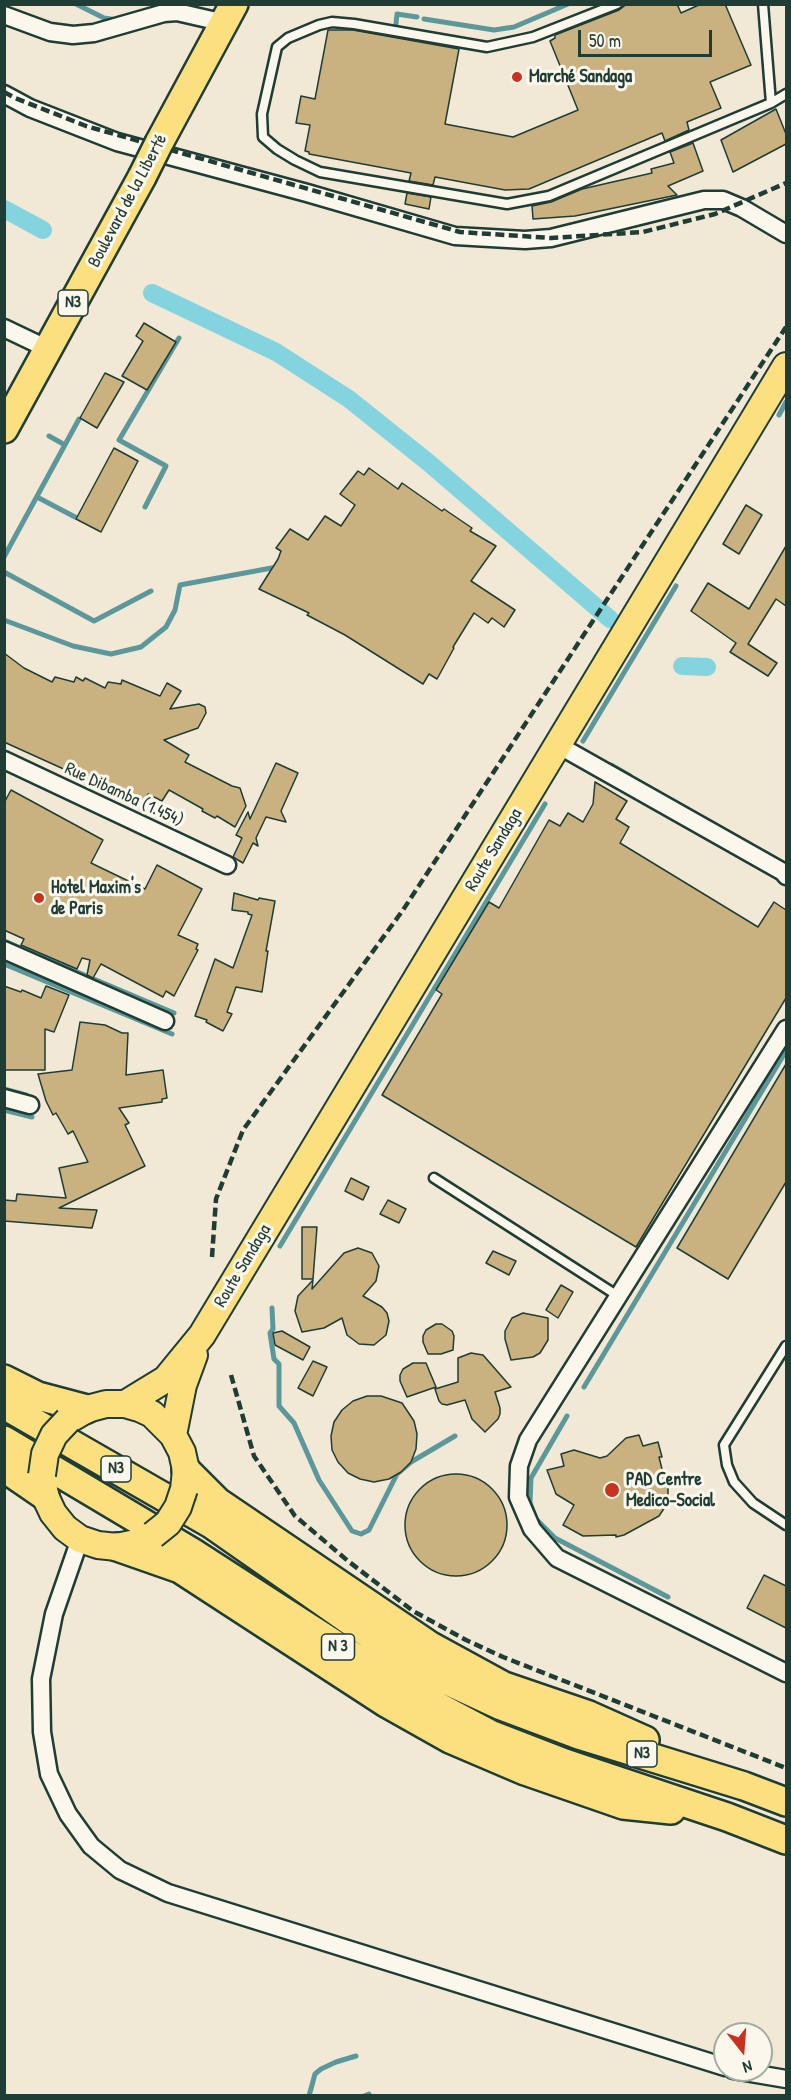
<!DOCTYPE html>
<html>
<head>
<meta charset="utf-8">
<style>
  body { margin:0 }
  #map { position:relative; width:791px; height:2100px; overflow:hidden; background:#f1e9d6; font-family:"Patrick Hand",sans-serif }
  canvas { display:block }
  .frame { position:absolute; inset:0; border:6px solid #1f3d34; pointer-events:none }
  .north { position:absolute; left:713px; top:2022px; width:60px; height:60px; box-sizing:border-box; background:#fbf7ec; border:2px solid #a3ada2; border-radius:50%; rotate:163deg; font-size:16px; font-weight:700; line-height:24px; text-align:center; color:#1f3d34 }
  .north::after { content:''; display:block; margin:auto; width:21px; height:27px; background:#c8321e; clip-path:polygon(50% 0,100% 100%,50% 72%,0 100%) }
  .scale { position:absolute; left:578px; top:30px; width:134px; height:27px; box-sizing:border-box; border:3px solid #1f3d34; border-top:0; padding-left:8px; font-size:18px; line-height:21px; white-space:nowrap; color:#1f3d34; -webkit-text-stroke:4px #fbf7ec; paint-order:stroke }
</style>
</head>
<body>
<div id="map">
<canvas width="791" height="2100"></canvas>
<div class="frame"></div>
<div class="north">N</div>
<div class="scale">50 m</div>
</div>
<script>
const context = document.querySelector('canvas').getContext('2d');
context.lineJoin = 'round';
function shape(rows) {
  const path = new Path2D();
  for (const r of rows) {
    if (r.length === 3) {
      path.moveTo(r[0] + r[2], r[1]);
      path.arc(r[0], r[1], r[2], 0, 2 * Math.PI);
      continue;
    }
    path.moveTo(r[0], r[1]);
    for (let i = 2; i < r.length; i += 2) path.lineTo(r[i], r[i + 1]);
  }
  return path;
}
function trace(path, color, width, dash) {
  context.strokeStyle = color;
  context.lineWidth = width;
  context.lineCap = dash ? 'butt' : 'round';
  context.setLineDash(dash || []);
  context.stroke(path);
}
function fillPath(path, color) {
  context.fillStyle = color;
  context.fill(path, 'evenodd');
}
function write(font, color, halo, rows, align = 'center') {
  context.font = font + ' "Patrick Hand",sans-serif';
  context.lineWidth = 6;
  context.setLineDash([]);
  context.textBaseline = 'middle';
  context.strokeStyle = halo;
  context.fillStyle = color;
  for (const [text, x, y, turn = 0] of rows) {
    context.save();
    context.translate(x, y);
    context.rotate((+turn || 0) * Math.PI / 180);
    context.textAlign = isNaN(turn) ? turn : align;
    if (halo) context.strokeText(text, 0, 0);
    context.fillText(text, 0, 0);
    context.restore();
  }
}
const stream = shape([
  [76,4,104,18,117,20],
  [424,19,494,30,514,27,568,4],
  [395,33,397,14,417,17],
  [779,415,786,402],
  [49,436,65,445],
  [37,497,75,517],
  [145,507,166,466,119,440,179,338],
  [4,557,79,419],
  [4,572,94,621,151,591],
  [4,620,73,646,111,654,141,647,166,627,175,610,180,585,277,567],
  [583,741,676,586],
  [611,765,630,776],
  [4,941,174,1013],
  [4,964,172,1034],
  [4,1089,26,1095],
  [4,1110,32,1117],
  [280,1246,545,804],
  [272,1308,273,1329,270,1333,274,1359,279,1364,279,1406,294,1423,319,1480,352,1531,361,1534,369,1530,397,1474,411,1462,455,1436],
  [584,1387,786,1051],
  [567,1416,531,1478,530,1503,536,1519,555,1538,668,1597],
  [309,2096,315,2074,321,2069,336,2062,356,2056],
  [364,2096,369,2094]
]);
const canal = shape([
  [4,209,43,230],
  [152,293,276,352,349,399,429,463,610,619],
  [682,666,707,667]
]);
const building = shape([
  [627,4,677,4,681,13,701,4,725,4,751,65,710,82,721,108,687,122,689,130,665,141,662,133,529,189,505,190,435,177,433,185,409,181,411,173,309,154,309,152,305,151,310,125,296,123,301,96,315,99,328,30,353,30,459,49,445,124,513,137,578,110,550,41,555,38,555,35,619,10,627,4],
  [776,109,786,134,786,144,733,172,721,140,776,109],
  [693,143,703,171,668,186,677,195,575,216,533,219,532,206,551,202,582,189,652,173,651,169,674,163,670,152,693,143],
  [407,193,431,197,429,209,405,204,407,193],
  [144,323,176,342,147,390,122,376,143,341,136,336,144,323],
  [105,373,124,382,97,428,80,418,105,373],
  [114,448,138,461,101,532,76,519,114,448],
  [369,468,398,489,402,483,442,511,444,509,472,528,470,531,496,546,471,581,515,610,504,627,492,618,488,623,474,613,453,647,454,648,437,679,429,674,423,684,345,635,307,615,309,613,259,589,278,559,281,551,276,548,290,529,308,540,325,516,341,526,355,505,340,494,358,471,364,475,369,468],
  [746,505,762,515,739,554,723,544,746,505],
  [786,546,786,606,776,599,748,644,777,663,768,676,730,652,736,643,691,611,708,583,749,609,786,546],
  [4,653,24,668,52,682,55,677,74,682,76,677,83,681,85,678,105,688,108,682,121,684,122,680,160,696,167,683,181,691,170,709,199,704,205,707,206,713,198,728,164,740,189,755,185,762,232,786,240,788,246,806,235,827,217,816,215,818,202,811,203,809,169,790,162,801,148,794,143,803,134,797,129,802,116,797,117,795,79,776,4,742,4,653],
  [276,763,298,773,281,811,286,822,266,817,256,838,258,846,253,843,243,863,233,857,242,838,236,835,248,812,250,819,276,763],
  [595,782,627,801,616,819,629,827,620,843,758,927,774,902,786,910,786,998,636,1247,382,1095,442,994,436,990,489,902,499,908,549,820,560,826,568,813,583,822,593,804,595,782],
  [11,790,103,840,91,863,145,889,157,865,202,889,178,935,198,944,196,949,198,950,174,996,166,991,163,997,101,964,93,978,87,975,90,960,82,958,77,969,21,945,24,939,4,930,4,803,11,790],
  [234,893,258,900,259,898,275,901,266,951,268,951,262,992,236,987,227,1012,232,1014,223,1031,206,1022,207,1020,195,1016,215,959,233,968,252,915,248,914,248,912,232,910,234,893],
  [4,986,21,992,22,990,41,998,46,986,69,995,54,1032,45,1029,45,1070,4,1070,4,986],
  [80,1022,105,1025,122,1033,128,1033,126,1075,163,1070,167,1098,162,1099,162,1102,119,1108,129,1123,125,1125,145,1166,59,1208,97,1210,92,1228,4,1221,4,1200,16,1201,17,1194,66,1198,59,1168,88,1162,73,1131,68,1134,56,1113,53,1115,46,1101,38,1074,72,1070,80,1022],
  [786,1064,786,1182,728,1279,677,1248,786,1064],
  [351,1178,369,1187,363,1200,345,1191,351,1178],
  [388,1200,406,1209,399,1223,380,1214,388,1200],
  [302,1227,317,1227,313,1279,302,1279,302,1227],
  [358,1248,372,1253,379,1266,376,1281,363,1296,382,1307,387,1313,389,1321,386,1335,374,1345,359,1344,347,1335,342,1318,324,1328,302,1332,295,1311,298,1296,313,1280,312,1289,344,1253,358,1248],
  [493,1251,516,1261,509,1275,486,1263,493,1251],
  [561,1285,573,1292,558,1318,546,1310,561,1285],
  [523,1313,548,1318,548,1340,540,1353,533,1357,511,1360,505,1339,505,1331,512,1318,523,1313],
  [436,1324,442,1324,452,1331,454,1336,453,1350,441,1354,428,1354,423,1342,423,1336,426,1330,436,1324],
  [282,1331,310,1347,303,1360,275,1345,273,1333,282,1331],
  [471,1353,483,1355,511,1387,495,1392,500,1408,500,1414,498,1419,485,1432,472,1419,465,1400,447,1405,442,1404,439,1401,435,1389,458,1382,458,1358,471,1353],
  [313,1361,327,1367,313,1396,298,1388,313,1361],
  [413,1363,426,1363,436,1387,407,1397,400,1381,400,1375,403,1369,413,1363],
  [367,1396,381,1396,402,1403,414,1421,417,1434,416,1449,411,1462,401,1472,389,1479,374,1482,360,1479,348,1473,338,1462,332,1450,331,1436,334,1422,342,1410,353,1401,367,1396],
  [639,1435,643,1446,658,1442,662,1457,659,1457,666,1485,668,1484,668,1495,665,1507,659,1516,624,1535,616,1537,616,1535,583,1536,563,1525,574,1505,556,1494,547,1470,564,1466,561,1454,574,1450,600,1458,607,1456,626,1438,639,1435],
  [456,1525,51],
  [764,1575,786,1586,786,1628,747,1608,764,1575]
]);
const service = shape([
  [617,4,533,37,487,47,354,24,332,22,319,25,288,38,277,47,262,114,263,137,277,149,295,160,320,172,507,204,549,196,771,103,786,94],
  [763,4,771,103],
  [434,1178,618,1296],
  [786,1346,724,1445,727,1465,734,1482,753,1503,786,1525]
]);
const minor = shape([
  [4,15,50,32,73,35,94,33,164,13,177,12,225,23],
  [4,94,30,108,117,142,307,193,455,236,525,240,551,238,704,200,723,200,742,208,786,234],
  [4,328,48,349],
  [558,745,783,872,786,876],
  [4,760,227,865],
  [4,950,165,1021],
  [786,1029,528,1440,519,1466,518,1497,532,1529,557,1558,786,1673],
  [4,1098,30,1105],
  [80,1539,54,1614,41,1679,42,1732,49,1774,68,1814,91,1846,120,1870,168,1893,725,2067],
  [733,2070,786,2079]
]);
const primary = shape([
  [125,1404,166,1379,202,1335,786,366],
  [70,1419,87,1409,106,1404,125,1404,139,1408,152,1414,173,1435,182,1452,186,1470,184,1489],
  [173,1435,183,1385,194,1355],
  [42,1475,45,1496,53,1513,65,1528,80,1539,98,1545,117,1547,136,1543,153,1535]
]);
const trunk = shape([
  [159,143,234,4],
  [4,429,142,177],
  [4,1379,38,1396,87,1409],
  [4,1405,211,1524,413,1665,499,1705,579,1735,744,1786,786,1802],
  [4,1440,192,1552,401,1687,490,1734,565,1763,727,1817,786,1840],
  [4,1468,45,1496],
  [186,1470,218,1502,429,1645,504,1686,589,1715,645,1740],
  [117,1547,180,1569,386,1703,450,1739,525,1771,623,1805,671,1810]
]);
const rail = shape([
  [4,92,15,98,86,126,460,232,551,238,643,232,715,214,786,183],
  [212,1257,216,1199,243,1130,403,910,786,327],
  [231,1375,254,1456,295,1516,348,1561,413,1611,466,1640,503,1657,786,1768]
]);
const primaryBridge = shape([
  [42,1475,45,1454,54,1435,68,1420],
  [153,1535,168,1523,178,1507,184,1489]
]);
const trunkBridge = shape([
  [142,177,159,143]
]);
const markers = [
  [517,77,6,"#c8321e"],
  [39,898,6,"#c8321e"],
  [612,1490,8,"#c8321e"]
];
const shields = [
  [73,303,30],
  [116,1469,30],
  [338,1647,33],
  [642,1754,30]
];
const shieldNames = [
  ["N3",73,303],
  ["N3",116,1469],
  ["N 3",338,1647],
  ["N3",642,1754]
];
const poiNames = [
  ["Marché Sandaga",529,77],
  ["Hotel Maxim's",51,888],
  ["de Paris",51,909],
  ["PAD Centre",626,1480],
  ["Medico-Social",626,1501]
];
const streetNames = [
  ["Boulevard de la Liberté",128,201,-62],
  ["Rue Dibamba (1.454)",124,795,25],
  ["Route Sandaga",494,850,-59],
  ["Route Sandaga",243,1266,-59]
];
trace(stream, '#5c989b', 5);
trace(canal, '#84d4df', 18);
fillPath(building, '#c9b180');
trace(building, '#1f3d34', 1.5);
trace(service, '#1f3d34', 13);
trace(minor, '#1f3d34', 21);
trace(primary, '#1f3d34', 30);
trace(trunk, '#1f3d34', 32);
trace(service, '#fbf7ec', 8);
trace(minor, '#fbf7ec', 16);
trace(primary, '#fce080', 26);
trace(trunk, '#fce080', 27);
trace(rail, '#1f3d34', 4.5, [9, 4.5]);
trace(primaryBridge, '#1f3d34', 30, []);
trace(trunkBridge, '#1f3d34', 32, []);
trace(primaryBridge, '#fce080', 26);
trace(trunkBridge, '#fce080', 27);
for (const [x, y, r, color] of markers) {
  const dot = new Path2D();
  dot.arc(x, y, r, 0, 2 * Math.PI);
  context.fillStyle = color;
  context.fill(dot);
  trace(dot, '#fbf7ec', 2);
}
for (const [x, y, w] of shields) {
  const box = new Path2D();
  box.roundRect(x - w / 2, y - 13, w, 26, 4.5);
  context.fillStyle = '#fbf7ec';
  context.fill(box);
  trace(box, '#1f3d34', 1.5);
}
write('bold 16px', '#1f3d34', null, shieldNames);
write('bold 18px', '#1f3d34', '#fbf7ec', poiNames, 'left');
write('18px', '#1f3d34', '#fbf7ec', streetNames);
</script>
</body>
</html>
